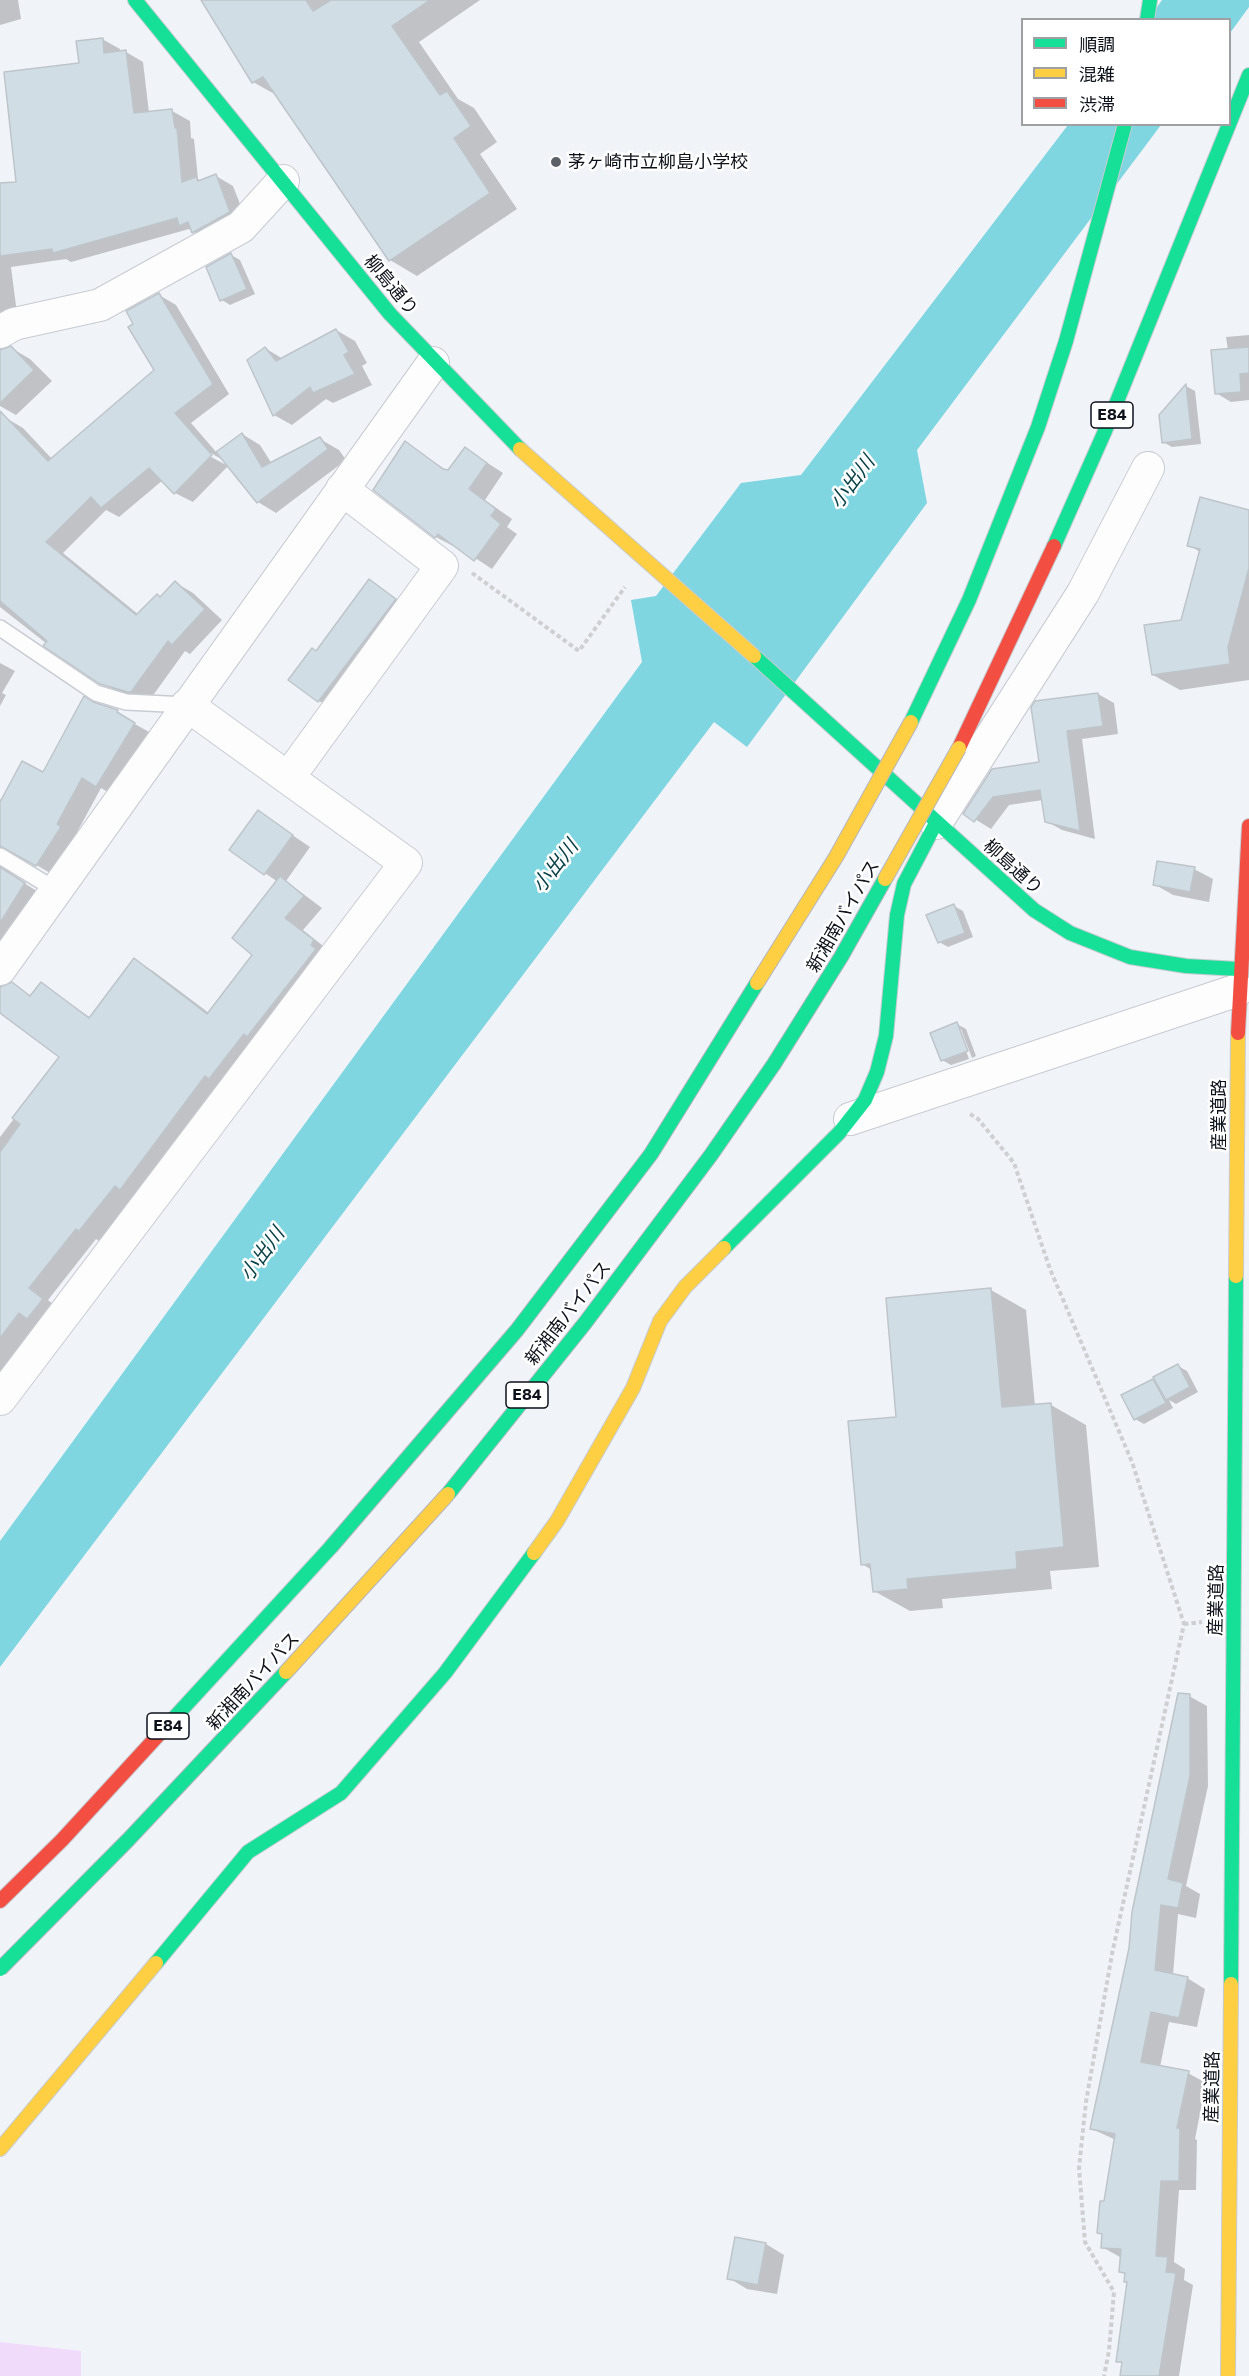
<!DOCTYPE html>
<html>
<head>
<meta charset="utf-8">
<style>
  body { margin:0 }
  #map { position:relative; width:1249px; height:2376px; overflow:hidden; background:#f0f3f8; font-family:Commissioner,"Noto Sans JP",sans-serif }
  canvas { display:block }
  .legend { position:absolute; left:1021px; top:18px; width:210px; height:108px; box-sizing:border-box; background:#fff; border:2px solid #9ea0a3; margin:0; padding:8px 10px; list-style:none; font-size:18px; color:#0d121a }
  .legend li { display:flex; align-items:center; gap:12px; height:30px }
  .legend b { width:30px; border:2px solid #9ea0a3 }
</style>
</head>
<body>
<div id="map">
<canvas width="1249" height="2376"></canvas>
<ul class="legend">
<li><b style="height:8px;background:#16e098"></b>順調</li>
<li><b style="height:8px;background:#ffcf43"></b>混雑</li>
<li><b style="height:8px;background:#f24e42"></b>渋滞</li>
</ul>
</div>
<script>
const context = document.querySelector('canvas').getContext('2d');
context.lineJoin = 'round';
function fillPath(path, color) {
  context.fillStyle = color;
  context.fill(path, 'evenodd');
}
function shape(rows) {
  const path = new Path2D();
  for (const r of rows) {
    path.moveTo(r[0], r[1]);
    for (let i = 2; i < r.length; i += 2) path.lineTo(r[i], r[i + 1]);
  }
  return path;
}
function trace(path, color, width, dash) {
  context.strokeStyle = color;
  context.lineWidth = width;
  context.lineCap = dash ? 'butt' : 'round';
  context.setLineDash(dash || []);
  context.stroke(path);
}
function write(font, color, halo, rows, align = 'center') {
  context.font = font + ' Commissioner,"Noto Sans JP",sans-serif';
  context.lineWidth = 5;
  context.setLineDash([]);
  context.textBaseline = 'middle';
  context.strokeStyle = halo;
  context.fillStyle = color;
  for (const [text, x, y, turn = 0] of rows) {
    context.save();
    context.translate(x, y);
    context.rotate((+turn || 0) * Math.PI / 180);
    context.textAlign = isNaN(turn) ? turn : align;
    if (halo) context.strokeText(text, 0, 0);
    context.fillText(text, 0, 0);
    context.restore();
  }
}
const green = shape([
  [0,2342,81,2351,81,2376,0,2376]
]);
const water = shape([
  [1162,0,1249,0,1249,7,1230,33,1230,20,1148,20],
  [1068,125,1161,125,917,450,927,503,747,747,714,722,0,1667,0,1541,642,662,631,600,656,596,741,483,801,475]
]);
const shadow = shape([
  [0,0,18,0,21,19,0,25],
  [203,0,480,0,419,42,458,99,474,108,497,142,480,154,517,209,417,276,390,260,278,96,253,82],
  [102,39,120,49,120,52,126,52,143,62,149,113,172,111,190,121,191,138,194,139,198,179,201,181,216,176,233,186,247,222,211,242,189,229,71,262,66,259,11,267,18,321,0,331,0,184,18,184,80,65],
  [231,255,240,260,255,294,230,305,222,300,208,268],
  [159,295,176,305,229,394,191,423,217,453,242,434,260,445,272,464,320,439,339,450,346,460,276,513,258,502,229,465,193,502,175,493,163,480,119,517,106,510,63,553,139,615,161,598,176,583,193,593,222,620,190,654,185,651,149,701,119,693,101,683,65,658,0,607,0,421,6,418,23,428,52,459,156,370],
  [206,450,226,462,226,465,204,453],
  [336,330,355,341,367,363,362,366,372,385,333,403,326,399,292,425,274,415,265,348,283,359],
  [1249,335,1249,400,1231,402,1216,393,1228,350,1226,337],
  [11,348,30,359,52,381,16,415,0,406,0,351],
  [1186,386,1195,391,1201,444,1172,447,1163,442,1160,415],
  [406,443,449,472,466,449,503,473,485,500,512,519,507,527,517,534,492,569,454,544,453,546,436,537],
  [1249,511,1249,680,1180,690,1153,675,1182,621,1200,552,1189,545],
  [369,581,413,610,337,711,319,701,317,652],
  [0,663,15,671,2,693,6,695,0,706],
  [1098,694,1114,703,1118,734,1082,739,1095,839,1062,830,1046,821,1043,800,1009,805,991,829,965,813,1041,764,1033,708],
  [105,708,153,734,115,796,101,788,75,836,78,838,55,876,23,857,19,856,10,861,8,868,13,876,43,895,0,962,0,800,7,792,43,774],
  [258,812,310,847,286,881,322,908,303,930,332,953,99,1241,96,1239,48,1300,61,1311,0,1374,0,1137,61,1057,19,989,32,996,41,984,91,1018,134,960,153,971,209,1013,254,955,278,882,231,850],
  [1194,869,1213,879,1209,902,1173,895,1154,884],
  [954,906,963,911,973,937,948,947,939,942],
  [957,1024,966,1029,976,1056,972,1058,961,1029,958,1029,969,1059,951,1065,942,1060],
  [991,1290,1026,1310,1035,1406,1051,1405,1086,1425,1099,1567,1050,1571,1052,1589,942,1599,943,1608,910,1611,874,1591,872,1570,862,1564,898,1418],
  [1178,1366,1187,1371,1198,1392,1176,1404,1169,1400,1173,1408,1144,1424,1135,1419,1153,1381,1159,1384],
  [1189,1696,1207,1706,1208,1786,1186,1886,1200,1894,1196,1918,1178,1914,1173,1975,1187,1978,1205,1989,1197,2027,1169,2022,1160,2067,1188,2073,1206,2083,1195,2139,1197,2140,1196,2190,1179,2190,1174,2262,1185,2269,1184,2280,1193,2285,1179,2376,1121,2376,1123,2364,1118,2361,1129,2283,1126,2275,1120,2271,1120,2257,1102,2247,1104,2235,1099,2232,1116,2140,1092,2129,1110,2035],
  [736,2239,766,2244,784,2255,777,2294,747,2289,729,2278]
]);
const building = shape([
  [201,0,306,0,313,11,331,0,430,0,392,26,440,95,447,91,471,126,454,138,490,193,389,261,263,77,252,83,201,0],
  [103,38,104,53,126,50,134,113,172,109,175,128,177,128,182,182,196,177,198,181,216,174,230,212,192,233,188,222,179,226,177,218,53,253,52,249,0,256,0,183,16,182,4,72,79,63,76,41,103,38],
  [231,253,247,289,220,301,206,267,231,253],
  [159,293,213,384,175,413,212,455,174,494,149,468,101,508,91,497,46,542,136,615,157,594,160,597,175,581,205,609,172,645,168,641,131,692,128,692,100,684,43,646,47,641,0,601,0,411,48,461,154,370,128,327,133,324,126,311,159,293],
  [336,329,349,352,344,355,355,374,313,393,310,387,273,416,247,360,265,347,276,361,336,329],
  [11,346,34,370,0,403,0,350,11,346],
  [1249,347,1249,373,1240,374,1241,392,1215,394,1211,350,1249,347],
  [1186,384,1192,439,1162,443,1159,415,1186,384],
  [242,433,262,467,320,437,328,449,257,503,216,452,242,433],
  [405,441,443,469,448,470,465,447,487,463,469,489,496,509,491,516,501,524,474,561,438,534,435,538,373,490,405,441],
  [1200,497,1249,510,1249,568,1228,647,1230,664,1152,675,1144,625,1181,620,1200,549,1187,546,1200,497],
  [369,579,396,599,318,702,288,680,312,648,316,651,369,579],
  [1098,693,1103,726,1067,731,1080,831,1045,822,1040,790,993,797,974,822,963,814,992,769,1039,762,1031,707,1035,701,1098,693],
  [84,696,93,702,118,710,117,712,135,723,96,787,82,778,57,824,61,827,36,866,0,846,0,802,22,761,43,772,84,696],
  [258,810,293,835,264,875,229,850,258,810],
  [1157,861,1195,867,1190,892,1153,885,1157,861],
  [0,867,25,883,0,923,0,867],
  [280,876,304,896,285,918,314,940,311,945,316,949,247,1037,244,1034,209,1079,205,1076,120,1190,115,1186,79,1231,76,1229,29,1288,43,1299,27,1319,19,1313,0,1338,0,1152,20,1124,12,1118,59,1057,0,1013,0,987,12,982,30,996,41,982,89,1018,134,958,207,1014,252,955,232,938,280,876],
  [954,904,965,933,938,943,926,915,954,904],
  [957,1022,968,1051,941,1061,930,1033,957,1022],
  [991,1288,1002,1407,1051,1403,1064,1547,1016,1552,1017,1569,907,1579,908,1589,873,1592,870,1564,861,1565,848,1421,896,1417,886,1298,991,1288],
  [1178,1364,1190,1387,1166,1400,1153,1377,1178,1364],
  [1153,1379,1166,1403,1134,1420,1121,1395,1153,1379],
  [1178,1693,1190,1694,1190,1776,1168,1879,1183,1883,1178,1908,1161,1905,1155,1970,1188,1977,1179,2018,1151,2012,1141,2062,1189,2071,1177,2128,1180,2128,1179,2181,1161,2181,1156,2256,1168,2257,1166,2272,1176,2273,1159,2376,1120,2376,1122,2362,1116,2362,1127,2282,1124,2282,1125,2273,1119,2272,1121,2249,1101,2248,1102,2234,1097,2233,1100,2201,1104,2201,1115,2134,1090,2129,1129,1948,1132,1912,1178,1693],
  [735,2237,766,2243,758,2285,727,2279,735,2237]
]);
const path = shape([
  [472,573,579,651,625,587],
  [970,1114,978,1119,1014,1163,1050,1269,1132,1462,1184,1624,1112,1954,1086,2102,1079,2168,1085,2242,1114,2292,1109,2351,1104,2376],
  [1184,1624,1202,1622]
]);
const lane = shape([
  [0,628,96,693,126,702,187,705],
  [0,856,56,890]
]);
const street = shape([
  [0,332,14,324,100,305,241,227,283,181],
  [187,705,288,778],
  [936,823,1083,593,1148,468],
  [0,969,433,363],
  [850,1119,1238,990],
  [0,1399,406,863,288,778,442,566,342,489]
]);
const fast = shape([
  [135,0,390,314,520,449],
  [1147,20,1150,0],
  [1054,546,1105,431,1249,75],
  [754,656,1034,910,1070,933,1130,957,1186,966,1238,969],
  [911,722,969,600,1038,427,1066,341,1125,124],
  [724,1248,839,1133,865,1100,877,1072,886,1036,897,915,904,884,936,823],
  [163,1730,331,1547],
  [156,1963,248,1852,341,1793,445,1673,534,1553],
  [1231,1984,1236,1276]
]);
const slow = shape([
  [520,449,754,656],
  [1236,1276,1238,1033],
  [534,1553,557,1521,633,1388,660,1321,685,1287,724,1248],
  [0,2149,156,1963],
  [1228,2376,1231,1984]
]);
const jam = shape([
  [959,748,1054,546],
  [1238,1033,1249,826],
  [0,1901,62,1840,163,1730]
]);
const fastBridge = shape([
  [448,1494,585,1323,711,1155,774,1064,841,957,885,879],
  [331,1547,517,1330,651,1154,757,983],
  [0,1969,128,1840,286,1672]
]);
const slowBridge = shape([
  [885,879,959,748],
  [757,983,836,857,911,722],
  [286,1672,448,1494]
]);
const markers = [
  [556,162,6,"#5c6168"]
];
const shields = [
  [1112,415,42],
  [527,1395,42],
  [168,1726,42]
];
const shieldNames = [
  ["E84",1112,415],
  ["E84",527,1395],
  ["E84",168,1726]
];
const poiNames = [
  ["茅ヶ崎市立柳島小学校",568,162]
];
const streetNames = [
  ["柳島通り",391,285,50],
  ["柳島通り",1013,867,42],
  ["新湘南バイパス",843,916,-60],
  ["産業道路",1219,1115,-90],
  ["新湘南バイパス",568,1313,-52],
  ["産業道路",1216,1600,-89],
  ["新湘南バイパス",253,1681,-47],
  ["産業道路",1212,2087,-89]
];
const waterNames = [
  ["小出川",852,482,-53],
  ["小出川",555,866,-52],
  ["小出川",262,1254,-54]
];
fillPath(green, '#f0dcfa');
fillPath(water, '#7fd5e0');
fillPath(shadow, '#0003');
fillPath(building, '#d1dde4');
trace(building, '#bec5ca', 1.5);
trace(lane, '#c7cbd2', 18);
trace(street, '#c7cbd2', 34);
trace(fast, '#c7cbd2', 16);
trace(slow, '#c7cbd2', 16);
trace(jam, '#c7cbd2', 16);
trace(path, '#cecfd1', 4, [4.5, 3]);
trace(lane, '#fdfdfe', 15);
trace(street, '#fdfdfe', 32);
trace(fast, '#16e098', 14);
trace(slow, '#ffcf43', 14);
trace(jam, '#f24e42', 14);
trace(fastBridge, '#b5b5c2', 16, []);
trace(slowBridge, '#b5b5c2', 16, []);
trace(fastBridge, '#16e098', 14);
trace(slowBridge, '#ffcf43', 14);
for (const [x, y, r, color] of markers) {
  const dot = new Path2D();
  dot.arc(x, y, r, 0, 2 * Math.PI);
  context.fillStyle = color;
  context.fill(dot);
  trace(dot, '#fff', 2);
}
for (const [x, y, w] of shields) {
  const box = new Path2D();
  box.roundRect(x - w / 2, y - 13, w, 26, 4.5);
  context.fillStyle = '#fff';
  context.fill(box);
  trace(box, '#0d121a', 1.5);
}
write('bold 16px', '#0d121a', null, shieldNames);
write('18px', '#0d121a', '#fff', poiNames, 'left');
write('18px', '#0d121a', '#fff', streetNames);
write('italic 20px', '#084147', '#fff', waterNames);
</script>
</body>
</html>
